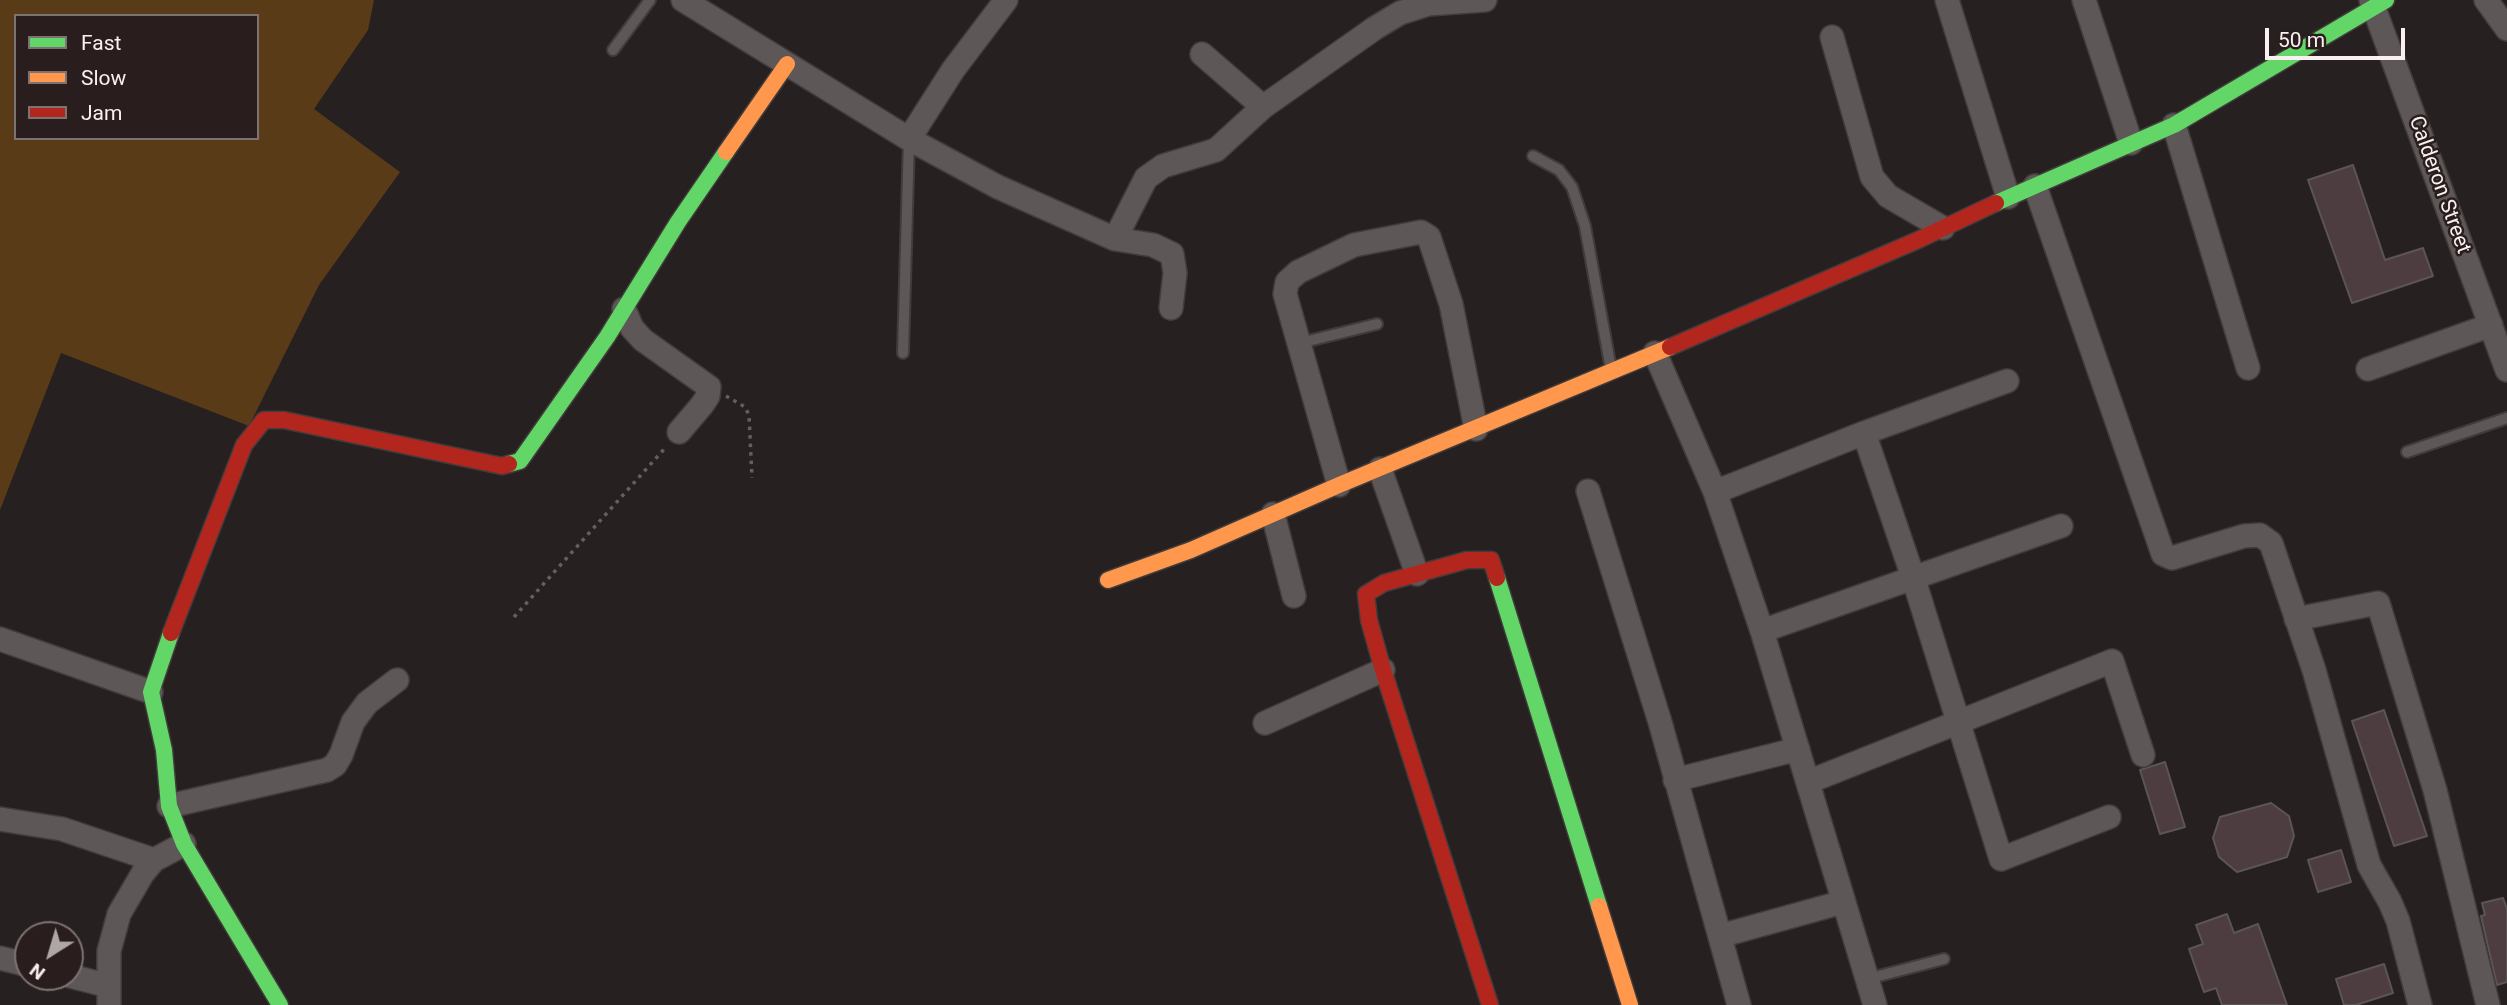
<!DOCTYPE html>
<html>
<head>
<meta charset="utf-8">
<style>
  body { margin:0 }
  #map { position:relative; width:2507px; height:1005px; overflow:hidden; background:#262020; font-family:Roboto,sans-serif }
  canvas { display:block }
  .legend { position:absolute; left:14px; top:14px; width:245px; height:126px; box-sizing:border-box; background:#291e1d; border:2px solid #7c7271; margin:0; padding:9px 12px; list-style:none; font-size:21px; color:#f9f0ef }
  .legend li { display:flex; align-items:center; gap:14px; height:35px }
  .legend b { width:35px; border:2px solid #7c7271 }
  .north { position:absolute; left:14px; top:921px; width:70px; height:70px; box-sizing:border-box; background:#291e1d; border:2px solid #7c7271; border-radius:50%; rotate:217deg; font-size:19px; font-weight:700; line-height:28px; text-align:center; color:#f9f0ef }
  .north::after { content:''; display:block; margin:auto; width:24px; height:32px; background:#afa7a7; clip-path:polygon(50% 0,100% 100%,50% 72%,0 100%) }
  .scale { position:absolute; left:2265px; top:28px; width:140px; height:32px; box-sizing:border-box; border:4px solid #f9f0ef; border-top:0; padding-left:9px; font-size:21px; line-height:24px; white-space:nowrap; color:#f9f0ef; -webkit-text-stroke:5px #291e1d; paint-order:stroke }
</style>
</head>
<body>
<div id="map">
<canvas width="2507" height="1005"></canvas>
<ul class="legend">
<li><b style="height:9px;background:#63d668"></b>Fast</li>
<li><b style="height:9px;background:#ff974d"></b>Slow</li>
<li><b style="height:9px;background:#b3261e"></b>Jam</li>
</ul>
<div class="north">N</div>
<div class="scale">50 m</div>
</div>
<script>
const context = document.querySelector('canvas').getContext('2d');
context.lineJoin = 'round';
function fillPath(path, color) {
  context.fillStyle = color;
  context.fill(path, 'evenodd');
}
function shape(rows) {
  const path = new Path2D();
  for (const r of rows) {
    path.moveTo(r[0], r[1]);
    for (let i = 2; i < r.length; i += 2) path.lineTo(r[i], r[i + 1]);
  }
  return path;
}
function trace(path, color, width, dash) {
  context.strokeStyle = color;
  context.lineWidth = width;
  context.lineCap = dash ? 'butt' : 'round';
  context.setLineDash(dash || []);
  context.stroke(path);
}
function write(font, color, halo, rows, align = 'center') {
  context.font = font + ' Roboto,sans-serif';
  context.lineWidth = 5;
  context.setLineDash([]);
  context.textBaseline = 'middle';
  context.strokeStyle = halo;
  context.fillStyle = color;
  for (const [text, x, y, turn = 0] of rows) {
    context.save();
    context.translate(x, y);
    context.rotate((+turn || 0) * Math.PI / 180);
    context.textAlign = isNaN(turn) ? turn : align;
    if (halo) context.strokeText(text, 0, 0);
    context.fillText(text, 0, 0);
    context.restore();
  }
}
const green = shape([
  [0,0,374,0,368,30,314,109,400,172,319,285,249,426,61,353,0,510],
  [16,16,257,16,257,138,16,138]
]);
const building = shape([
  [2353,165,2385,260,2423,248,2433,276,2352,303,2308,180,2353,165],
  [2384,710,2427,836,2394,846,2352,721,2384,710],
  [2165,762,2185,827,2160,834,2140,770,2165,762],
  [2271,803,2289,816,2294,836,2287,857,2237,872,2219,857,2213,838,2220,817,2271,803],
  [2341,850,2351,882,2318,892,2308,860,2341,850],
  [2503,898,2507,909,2507,982,2497,985,2481,916,2485,915,2482,903,2503,898],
  [2227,914,2234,933,2258,924,2287,1005,2222,1005,2216,988,2204,992,2189,949,2203,944,2196,925,2227,914],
  [2384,964,2393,993,2356,1005,2344,1005,2336,979,2384,964]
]);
const path = shape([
  [726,396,745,407,749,415,752,478],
  [514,617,666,447]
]);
const lane = shape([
  [613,50,650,0],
  [1533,156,1559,170,1572,187,1585,226,1611,369],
  [1300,343,1377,324],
  [903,353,909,139],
  [2407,452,2507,418],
  [1867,979,1944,959]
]);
const street = shape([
  [683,0,909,139,998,187,1115,239,1146,178,1163,166,1216,150,1263,107,1375,28,1400,13,1428,4,1485,0],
  [1947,0,2008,197],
  [2084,0,2131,143],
  [2371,0,2507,370],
  [2486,0,2507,29],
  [1832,37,1872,177,1888,196,1943,228],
  [1202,54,1263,107],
  [2174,125,2248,368],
  [909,139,953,70,1006,0],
  [2035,186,2163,554,2172,558,2244,536,2260,535,2271,543,2314,670,2369,865,2390,902,2398,921,2420,1005],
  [1115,239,1153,245,1172,254,1175,273,1171,308],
  [624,309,632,328,643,340,709,387,708,396,702,405,679,432],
  [1655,353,1715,492,1762,631,1875,1005],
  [2368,369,2491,325],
  [1864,433,1913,577,2001,859,2109,817],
  [1380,469,1417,574],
  [1339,485,1285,294,1287,282,1298,272,1354,245,1421,232,1429,237,1451,304,1476,429],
  [1588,491,1660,722,1739,1005],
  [1715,492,1864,433,2007,381],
  [1273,514,1294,596],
  [2296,619,2378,603,2435,790,2488,1005],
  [1762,631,2061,526],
  [0,639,151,692],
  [1265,723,1383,670],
  [1675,780,1798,749],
  [1808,782,2112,661,2143,755],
  [169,806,327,770,335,765,341,755,353,722,367,703,397,680],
  [0,819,62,829,154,860],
  [1720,936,1843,902],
  [0,958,28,965],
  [70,976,109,986],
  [109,1005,109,951,119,914,143,873,154,860,184,844]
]);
const fast = shape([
  [1996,203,2174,125,2386,0],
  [509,464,520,461,607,337,678,222,726,152],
  [1497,578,1599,906],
  [171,633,151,692,164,750,169,806,184,844,280,1005]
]);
const slow = shape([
  [726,152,787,64],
  [1108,580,1191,550,1339,485,1670,347],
  [1599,906,1630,1005]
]);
const jam = shape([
  [1670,347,1918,240,1996,203],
  [171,633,244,445,264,420,284,420,502,466,509,464],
  [1490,1005,1383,670,1369,620,1366,594,1384,583,1467,560,1491,560,1497,578]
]);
const streetNames = [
  ["Calderon Street",2439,185,70]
];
fillPath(green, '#593b18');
fillPath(building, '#4d3c40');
trace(building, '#5b5556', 2);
trace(lane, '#413c3b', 14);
trace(street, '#413c3b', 26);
trace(fast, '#413c3b', 19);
trace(slow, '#413c3b', 19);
trace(jam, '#413c3b', 19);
trace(path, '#646060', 3.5, [3.5, 5]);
trace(lane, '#5d5757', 10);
trace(street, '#5d5757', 23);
trace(fast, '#63d668', 16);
trace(slow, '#ff974d', 16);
trace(jam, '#b3261e', 16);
write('21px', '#f9f0ef', '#291e1d', streetNames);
</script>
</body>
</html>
